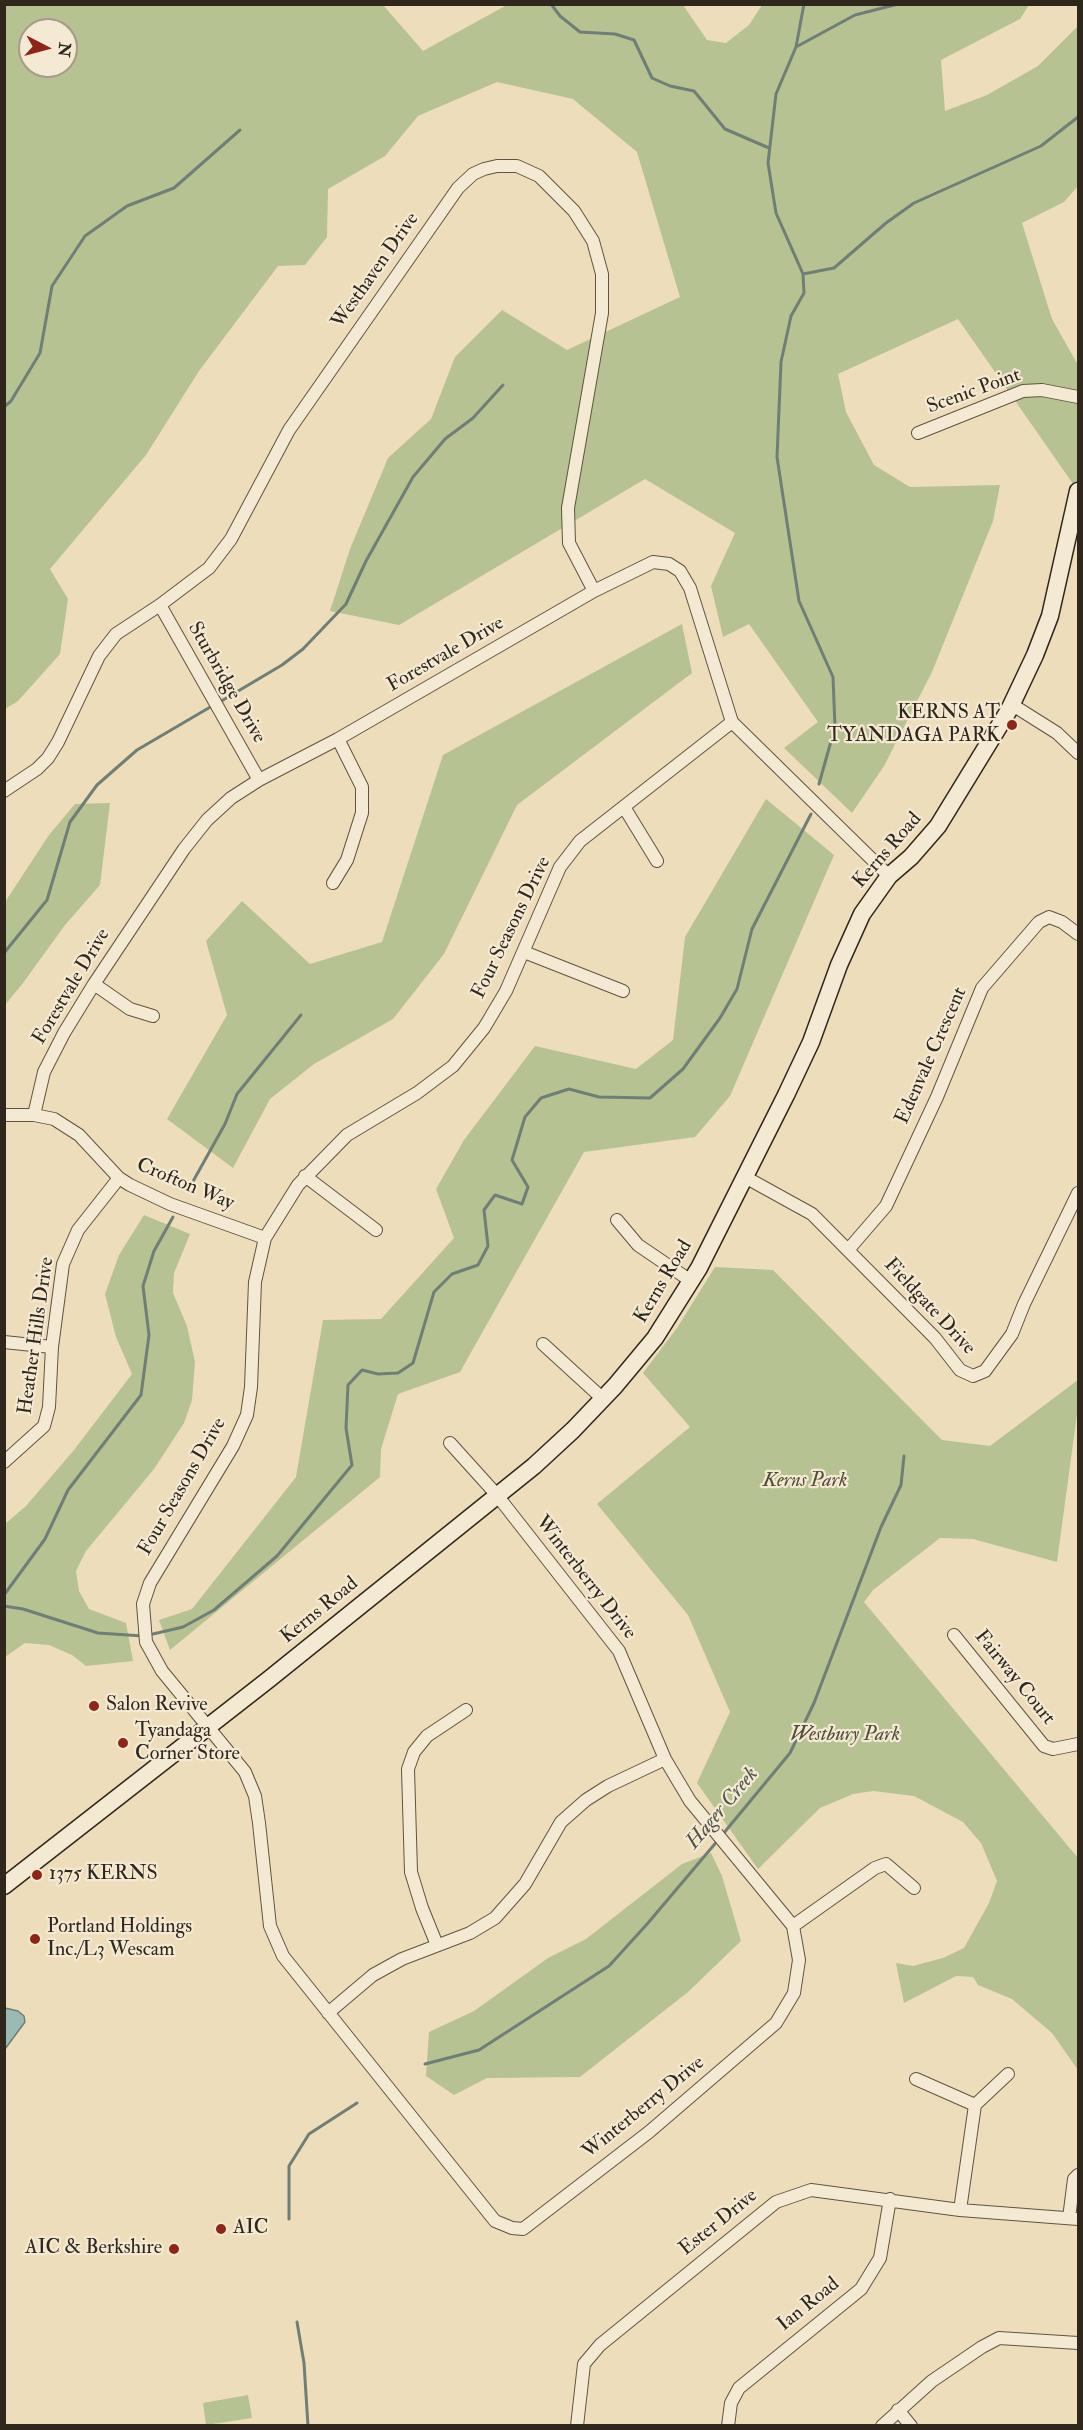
<!DOCTYPE html>
<html>
<head>
<meta charset="utf-8">
<style>
  body { margin:0 }
  #map { position:relative; width:1083px; height:2430px; overflow:hidden; background:#eeddba; font-family:"IM FELL Double Pica",serif }
  canvas { display:block }
  .frame { position:absolute; inset:0; border:6px solid #2f261c; pointer-events:none }
  .north { position:absolute; left:18px; top:18px; width:60px; height:60px; box-sizing:border-box; background:#f4e9d2; border:2px solid #a59b89; border-radius:50%; rotate:96deg; font-size:16px; font-weight:700; line-height:24px; text-align:center; color:#2f261c }
  .north::after { content:''; display:block; margin:auto; width:21px; height:27px; background:#8f2418; clip-path:polygon(50% 0,100% 100%,50% 72%,0 100%) }
</style>
</head>
<body>
<div id="map">
<canvas width="1083" height="2430"></canvas>
<div class="frame"></div>
<div class="north">N</div>
</div>
<script>
const context = document.querySelector('canvas').getContext('2d');
context.lineJoin = 'round';
function fillPath(path, color) {
  context.fillStyle = color;
  context.fill(path, 'evenodd');
}
function shape(rows) {
  const path = new Path2D();
  for (const r of rows) {
    path.moveTo(r[0], r[1]);
    for (let i = 2; i < r.length; i += 2) path.lineTo(r[i], r[i + 1]);
  }
  return path;
}
function trace(path, color, width, dash) {
  context.strokeStyle = color;
  context.lineWidth = width;
  context.lineCap = dash ? 'butt' : 'round';
  context.setLineDash(dash || []);
  context.stroke(path);
}
function write(font, color, halo, rows, align = 'center') {
  context.font = font + ' "IM FELL Double Pica",serif';
  context.lineWidth = 4.5;
  context.setLineDash([]);
  context.textBaseline = 'middle';
  context.strokeStyle = halo;
  context.fillStyle = color;
  for (const [text, x, y, turn = 0] of rows) {
    context.save();
    context.translate(x, y);
    context.rotate((+turn || 0) * Math.PI / 180);
    context.textAlign = isNaN(turn) ? turn : align;
    if (halo) context.strokeText(text, 0, 0);
    context.fillText(text, 0, 0);
    context.restore();
  }
}
const green = shape([
  [5,5,383,5,423,51,507,5,683,5,707,40,726,43,749,25,762,5,1029,5,1020,19,941,60,945,111,987,95,1038,66,1078,26,1078,186,1064,202,1022,223,1052,319,1078,365,1078,491,958,319,838,374,846,412,874,465,910,487,1000,485,993,521,932,672,884,766,852,813,784,748,818,722,749,624,723,637,711,586,735,533,645,479,399,625,330,611,350,549,388,458,431,419,455,357,502,310,567,350,680,297,637,152,573,99,497,82,418,116,385,156,328,189,327,237,305,265,278,266,199,371,146,455,50,569,68,599,60,654,18,701,5,709],
  [30,30,66,30,66,66,30,66],
  [682,624,692,673,517,805,444,954,393,1019,314,1064,270,1099,233,1168,167,1119,227,1015,206,941,242,901,310,964,382,942,443,755],
  [766,799,834,855,730,1096,695,1137,584,1152,460,1372,398,1394,381,1449,380,1477,170,1650,159,1620,192,1609,296,1477,323,1320,381,1319,454,1238,436,1189,464,1140,535,1046,636,1069,673,1040,685,937],
  [110,803,100,885,65,925,23,983,5,1005,5,902,49,835,75,804],
  [144,1215,190,1234,174,1273,173,1293,187,1326,195,1362,192,1400,184,1423,154,1469,86,1551,76,1571,79,1591,89,1609,126,1623,133,1661,86,1666,72,1655,49,1645,25,1643,5,1657,5,1524,26,1506,74,1450,132,1374,116,1337,105,1294,119,1255],
  [715,1267,773,1270,942,1440,990,1446,1078,1380,1077,1414,1057,1562,973,1539,940,1538,873,1590,864,1602,1078,1858,1078,2070,1052,2033,1012,1999,978,1985,973,1977,956,1976,904,2003,896,1963,913,1966,943,1958,964,1948,989,1903,997,1881,981,1843,963,1822,914,1796,873,1791,853,1794,820,1808,758,1869,697,1783,730,1712,688,1615,597,1504,690,1427,643,1373,677,1328],
  [711,1853,722,1876,741,1941,688,1992,580,2077,487,2078,454,2095,426,2076,429,2032,474,2011,548,1958,586,1939,682,1864],
  [248,2395,252,2418,206,2425,203,2403]
]);
const water = shape([
  [5,2008,18,2011,24,2016,25,2022,5,2049,5,2008]
]);
const stream = shape([
  [551,4,560,16,580,32,615,34,634,40,652,78,670,86,694,91,725,129,769,148],
  [804,4,796,47,776,94,768,163,776,213,803,274,804,293,791,316,781,362,777,457,799,601,833,677,835,727,819,784],
  [796,47,855,15,898,4],
  [803,274,834,268,886,223,914,203,1041,146,1078,117],
  [4,407,11,401,40,353,52,286,85,236,127,206,174,188,240,130],
  [218,703,282,665,303,649,346,604,366,561,413,477,445,439,473,418,503,385],
  [4,953,47,900,70,822,97,785,137,750,212,706],
  [191,1185,225,1124,237,1094,301,1015],
  [4,1595,45,1539,68,1490,141,1395,149,1335,143,1286,154,1251,173,1217],
  [4,1606,23,1609,98,1633,143,1636],
  [153,1634,183,1627,214,1610,277,1556,352,1465,346,1428,348,1385,362,1370,378,1374,398,1373,413,1363,434,1292,452,1274,478,1265,488,1246,484,1210,495,1195,522,1204,528,1187,512,1160,525,1117,541,1098,569,1089,599,1097,650,1098,683,1069,720,1018,737,989,752,929,811,814],
  [723,1834,790,1753,814,1703,881,1527,901,1485,904,1456],
  [425,2064,479,2050,609,1966,648,1923,719,1839],
  [289,2219,289,2166,309,2134,357,2103],
  [297,2322,304,2363,308,2426]
]);
const street = shape([
  [918,433,1023,391,1042,390,1078,397],
  [160,605,259,780],
  [1011,704,1057,733,1078,753],
  [4,791,37,769,48,758,58,742,99,656,116,634,160,605,209,568,231,539,289,430,458,188,473,174,484,169,497,166,517,166,539,176,574,211,593,241,602,274,602,313,568,508,569,543,594,591],
  [624,807,657,861],
  [333,883,347,860,362,813,362,787,338,739],
  [524,952,623,991],
  [94,984,130,1009,153,1016],
  [4,1115,34,1115,54,1119,79,1135,119,1178,130,1185,170,1204,265,1238],
  [34,1115,44,1072,64,1033,94,984,184,849,207,820,231,798,259,780,338,739,594,591,653,562,669,564,680,571,690,588,732,722,889,876],
  [305,1176,376,1230],
  [745,1177,812,1214,935,1338,960,1370,973,1376,985,1371,1012,1334,1024,1304,1078,1193],
  [617,1220,638,1245,691,1281],
  [848,1250,886,1206,937,1097,982,988,1039,922,1049,917,1062,922,1078,934],
  [4,1342,52,1347],
  [543,1344,602,1398],
  [450,1443,496,1494,619,1651,665,1759,690,1801,793,1926,799,1960,794,1993,776,2023,649,2132,523,2229,512,2228,495,2221,283,1956,270,1926,259,1823,255,1796,245,1772,162,1671,146,1642,143,1604,150,1583,233,1446,247,1415,251,1387,255,1282,265,1238,298,1185,347,1135,417,1093,453,1066,484,1028,506,991,560,867,580,841,732,722],
  [4,1462,44,1426,49,1407,52,1347,63,1264,78,1230,119,1178],
  [954,1635,1044,1746,1053,1749,1078,1744],
  [793,1926,875,1868,886,1864,914,1888],
  [437,1945,422,1908,411,1872,408,1769,414,1752,427,1736,466,1710],
  [328,2013,373,1975,402,1959,470,1933,495,1918,525,1884,561,1822,586,1800,608,1786,665,1759],
  [916,2079,975,2105],
  [960,2210,975,2105,1008,2074],
  [1069,2218,1074,2179,1078,2175],
  [898,2410,911,2426],
  [577,2426,584,2364,600,2345,776,2202,811,2190,960,2210,1078,2219],
  [728,2426,731,2403,739,2388,861,2289,880,2258,890,2199],
  [882,2426,932,2381,982,2347,999,2338,1078,2343]
]);
const secondary = shape([
  [4,1886,268,1680,534,1466,573,1430,615,1386,655,1338,699,1268,786,1095,811,1042,839,965,862,914,889,876,911,857,938,826,1009,710,1035,655,1050,616,1078,491]
]);
const markers = [
  [1012,725,6,"#8f2418"],
  [94,1706,6,"#8f2418"],
  [123,1743,6,"#8f2418"],
  [37,1875,6,"#8f2418"],
  [35,1939,6,"#8f2418"],
  [221,2229,6,"#8f2418"],
  [174,2249,6,"#8f2418"]
];
const streetNames = [
  ["Westhaven Drive",376,271,-55],
  ["Scenic Point",974,392,-20],
  ["Forestvale Drive",446,655,-30],
  ["Sturbridge Drive",226,683,60],
  ["Kerns Road",888,851,-49],
  ["Four Seasons Drive",512,928,-64],
  ["Forestvale Drive",72,987,-59],
  ["Edenvale Crescent",932,1056,-66],
  ["Crofton Way",185,1185,23],
  ["Kerns Road",664,1282,-59],
  ["Fieldgate Drive",929,1307,47],
  ["Heather Hills Drive",37,1336,-82],
  ["Four Seasons Drive",183,1487,-60],
  ["Winterberry Drive",585,1578,52],
  ["Kerns Road",320,1611,-39],
  ["Fairway Court",1014,1678,51],
  ["Winterberry Drive",644,2108,-39],
  ["Ester Drive",719,2223,-39],
  ["Ian Road",809,2305,-39]
];
const poiNames = [
  ["KERNS AT",1000,714,"right"],
  ["TYANDAGA PARK",1000,737,"right"],
  ["Salon Revive",106,1706],
  ["Tyandaga",135,1732],
  ["Corner Store",135,1755],
  ["1375 KERNS",49,1875],
  ["Portland Holdings",47,1928],
  ["Inc./L3 Wescam",47,1951],
  ["AIC",233,2229],
  ["AIC & Berkshire",162,2249,"right"]
];
const parkNames = [
  ["Kerns Park",805,1482],
  ["Westbury Park",845,1736]
];
const waterNames = [
  ["Hager Creek",723,1809,-50]
];
fillPath(green, '#b6c292');
fillPath(water, '#99bbb3');
trace(water, '#6f7f77', 1.5);
trace(stream, '#6f7f77', 3);
trace(street, '#5f5444', 14);
trace(secondary, '#2f261c', 19);
trace(street, '#f4e9d2', 12);
trace(secondary, '#f4e9d2', 16);
for (const [x, y, r, color] of markers) {
  const dot = new Path2D();
  dot.arc(x, y, r, 0, 2 * Math.PI);
  context.fillStyle = color;
  context.fill(dot);
  trace(dot, '#f4e9d2', 2);
}
write('20px', '#2f261c', '#f4e9d2', streetNames);
write('20px', '#2f261c', '#f4e9d2', poiNames, 'left');
write('italic 20px', '#514d3a', '#f4e9d2', parkNames);
write('italic 21px', '#4f5349', '#f4e9d2', waterNames);
</script>
</body>
</html>
